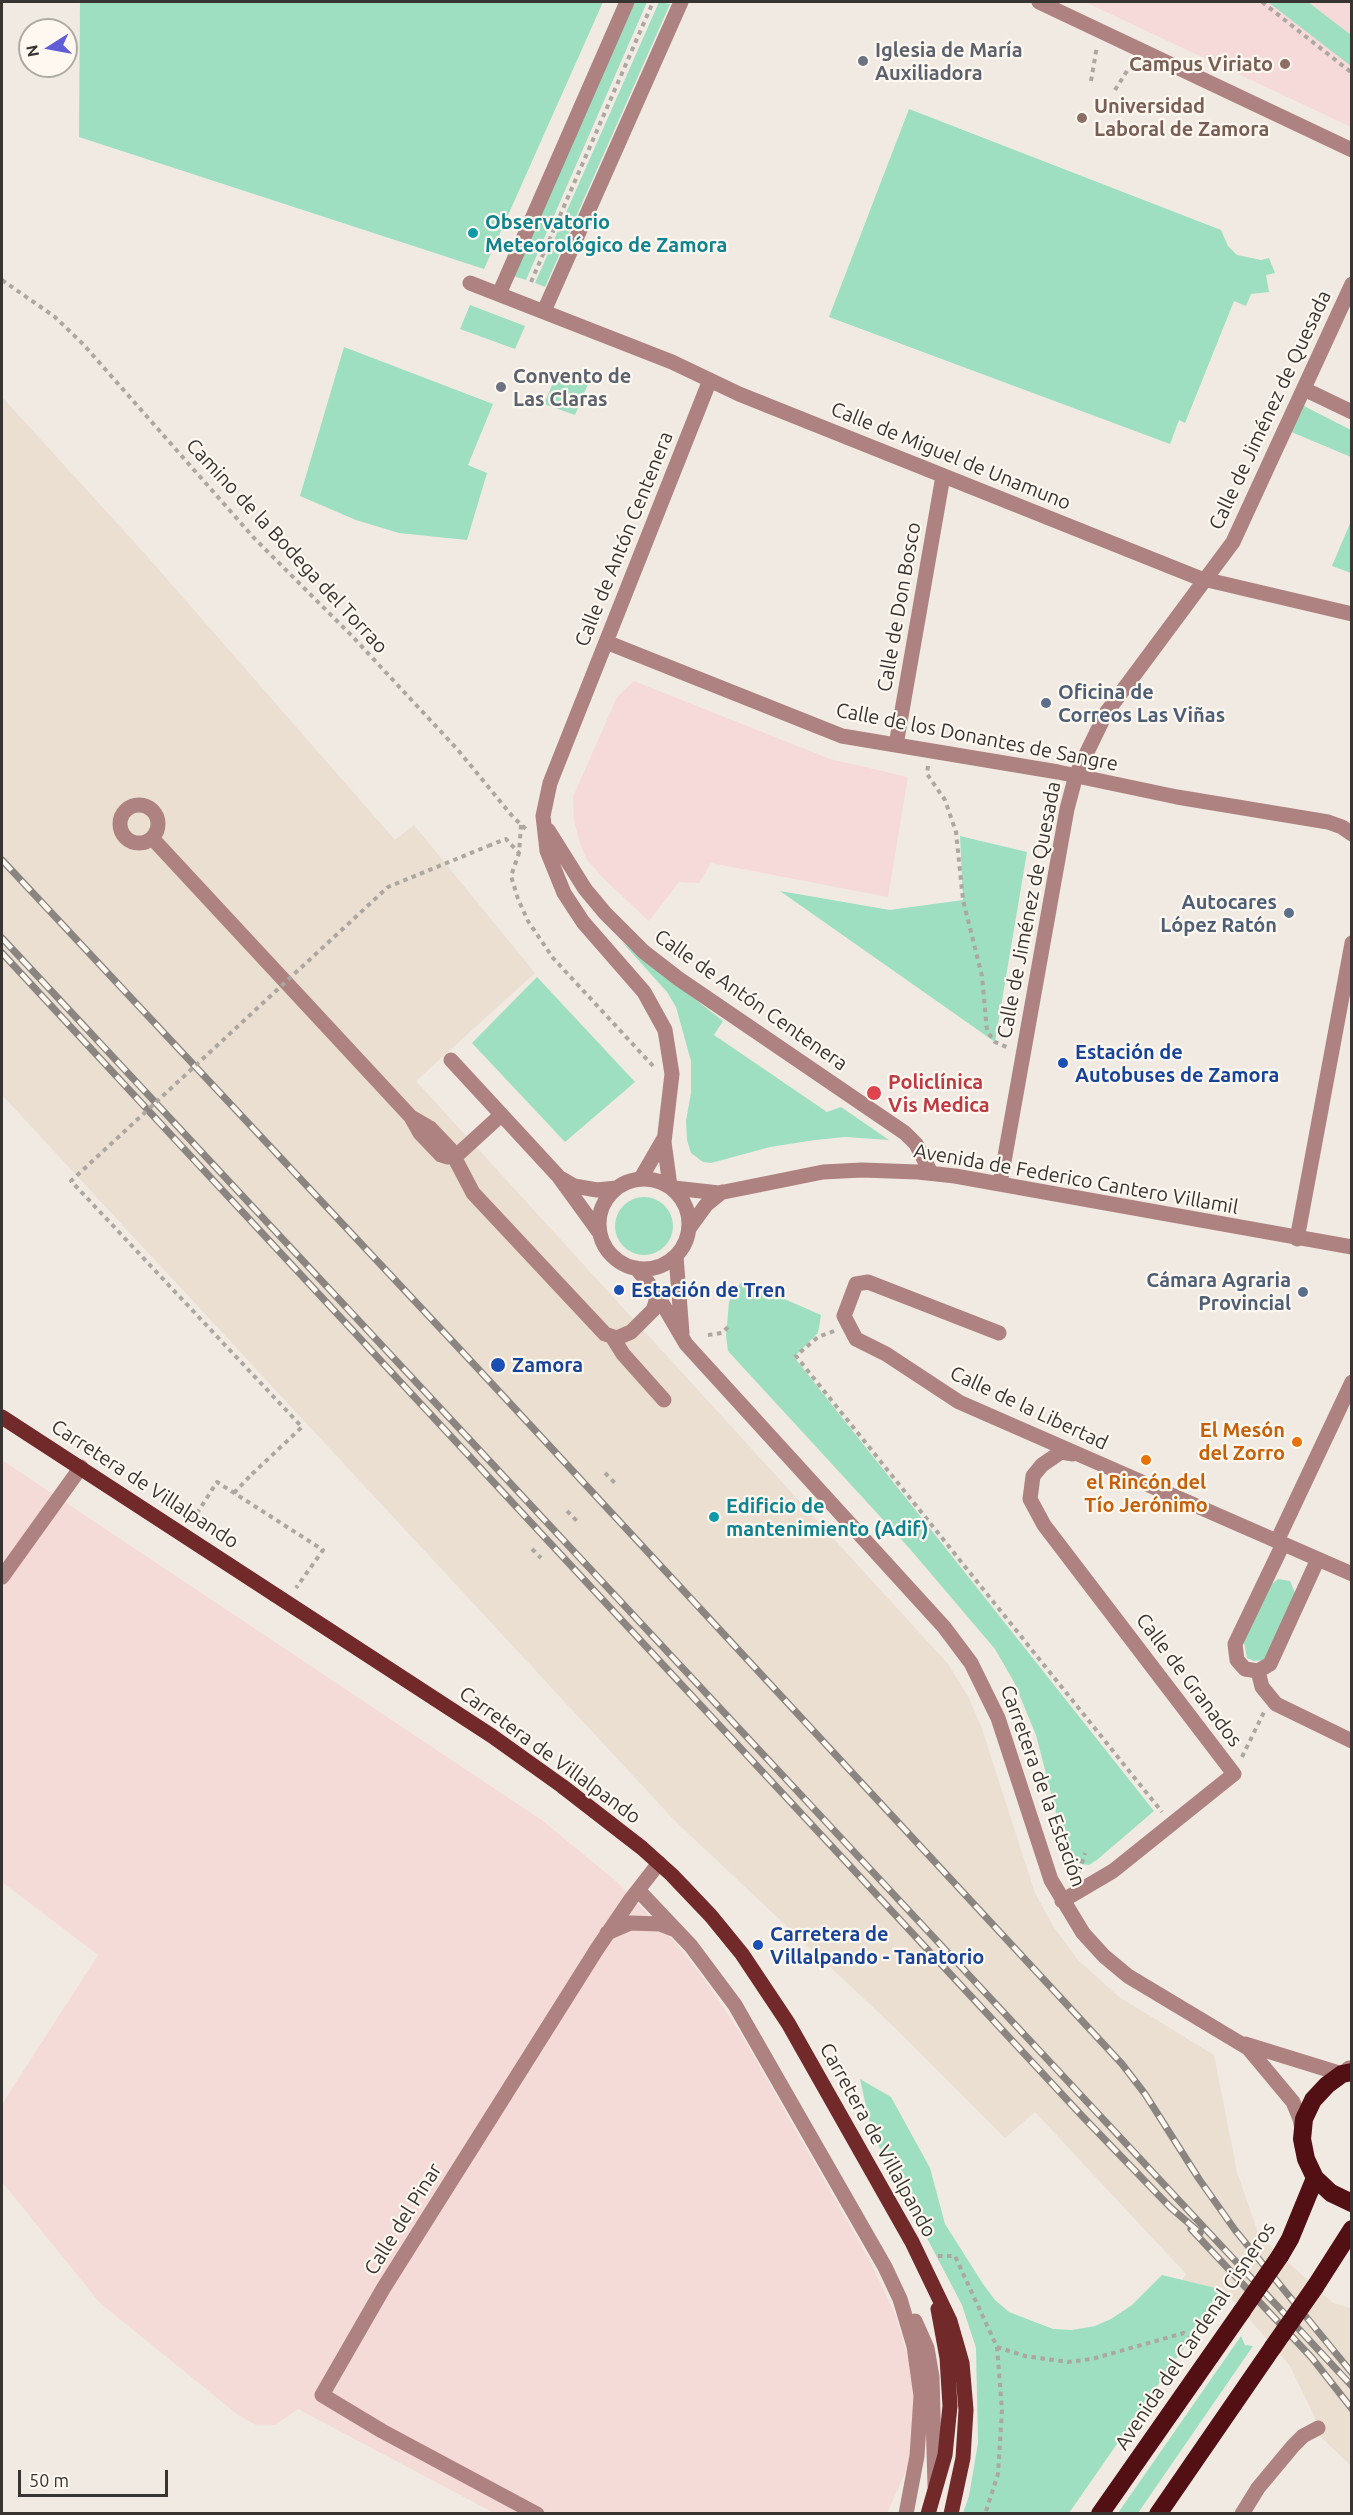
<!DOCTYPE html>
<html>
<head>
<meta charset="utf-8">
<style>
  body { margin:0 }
  #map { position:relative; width:1353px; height:2515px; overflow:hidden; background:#f0eae3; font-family:Ubuntu,sans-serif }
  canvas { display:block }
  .frame { position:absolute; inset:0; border:3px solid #373431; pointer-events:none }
  .north { position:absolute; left:18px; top:18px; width:60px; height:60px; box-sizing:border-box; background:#fef8f0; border:2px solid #aeaaa4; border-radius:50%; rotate:259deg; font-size:16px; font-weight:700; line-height:24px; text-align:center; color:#373431 }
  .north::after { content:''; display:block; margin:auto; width:21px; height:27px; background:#605dd6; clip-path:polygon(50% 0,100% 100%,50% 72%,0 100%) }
  .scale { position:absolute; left:18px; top:2470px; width:150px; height:27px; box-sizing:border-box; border:3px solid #373431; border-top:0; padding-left:8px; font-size:18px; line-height:21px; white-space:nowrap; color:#373431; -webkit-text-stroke:4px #fef8f0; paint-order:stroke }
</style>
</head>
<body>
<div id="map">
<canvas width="1353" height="2515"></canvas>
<div class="frame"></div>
<div class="north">N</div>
<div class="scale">50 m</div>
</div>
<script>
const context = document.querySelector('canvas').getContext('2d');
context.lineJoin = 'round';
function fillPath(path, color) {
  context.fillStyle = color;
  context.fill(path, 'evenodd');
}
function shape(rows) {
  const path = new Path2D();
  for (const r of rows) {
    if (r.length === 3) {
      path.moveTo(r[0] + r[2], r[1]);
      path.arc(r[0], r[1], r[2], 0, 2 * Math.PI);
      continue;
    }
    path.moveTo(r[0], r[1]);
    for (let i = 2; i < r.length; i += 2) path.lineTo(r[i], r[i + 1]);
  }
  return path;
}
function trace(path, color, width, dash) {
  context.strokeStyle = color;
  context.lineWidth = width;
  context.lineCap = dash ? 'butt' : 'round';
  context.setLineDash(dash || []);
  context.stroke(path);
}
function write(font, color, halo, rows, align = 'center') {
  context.font = font + ' Ubuntu,sans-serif';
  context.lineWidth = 4.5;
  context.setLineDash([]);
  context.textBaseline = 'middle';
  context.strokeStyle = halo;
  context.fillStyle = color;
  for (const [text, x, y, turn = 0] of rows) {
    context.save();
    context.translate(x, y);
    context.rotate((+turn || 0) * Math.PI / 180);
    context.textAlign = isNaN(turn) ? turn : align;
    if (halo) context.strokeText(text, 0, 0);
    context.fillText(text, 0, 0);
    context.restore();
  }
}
const built = shape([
  [2,397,146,555,395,840,414,825,535,973,416,1081,948,1664,968,1696,981,1726,1035,1893,1053,1926,1078,1960,1119,1997,1214,2055,1237,2172,1259,2236,1333,2303,1351,2308,1351,2466,1319,2435,1316,2420,1290,2366,1224,2290,1182,2280,1186,2274,1035,2112,1005,2138,894,2027,676,1822,2,1095]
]);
const industrial = shape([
  [2,1460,543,1821,617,1882,677,1944,704,1979,740,2032,870,2261,896,2316,910,2365,914,2388,915,2429,908,2467,887,2513,494,2513,298,2409,275,2425,256,2425,238,2415,100,2303,2,2182,2,2104,98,1955,2,1882]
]);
const education = shape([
  [1085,2,1351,2,1351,127],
  [634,681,830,759,908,777,888,897,711,863,699,883,679,882,649,921,606,881,587,860,580,844,574,820,573,797,617,697]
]);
const green = shape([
  [80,2,603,2,484,269,79,137],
  [635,2,647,2,526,280,513,276],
  [659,2,670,4,545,287,535,283],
  [1268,2,1308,2,1351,35,1351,66],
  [909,109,1221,230,1228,246,1237,255,1261,260,1269,258,1275,273,1266,275,1269,292,1251,294,1246,306,1234,301,1185,423,1179,420,1170,444,829,317],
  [470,305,525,326,515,349,460,329],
  [344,347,493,404,468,465,487,473,467,540,399,533,356,520,300,496],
  [558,371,588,384,575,415,544,404],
  [1302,405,1351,430,1351,457,1289,431],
  [1351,521,1352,573,1351,573,1332,566],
  [960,836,1027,852,995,1042,780,891,890,910,963,900],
  [622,942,723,1021,714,1035,827,1112,841,1107,889,1140,845,1137,815,1140,770,1147,711,1163,703,1162,691,1153,687,1140,686,1121,691,1093,691,1061,676,1007,667,992],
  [537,977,635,1082,565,1142,472,1043],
  [644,1226,29],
  [743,1281,821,1315,818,1333,794,1357,1154,1811,1098,1859,1089,1865,1081,1864,1071,1859,1067,1855,1036,1735,1014,1682,995,1649,910,1549,728,1351,726,1336,729,1302,734,1290],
  [1278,1579,1290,1581,1296,1595,1269,1653,1263,1660,1254,1661,1247,1658,1244,1642,1271,1585],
  [860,2079,891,2097,930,2168,945,2224,983,2284,995,2300,1009,2312,1053,2329,1072,2330,1095,2326,1111,2319,1132,2305,1162,2275,1224,2290,1069,2513,963,2513,969,2496,978,2443,976,2348,962,2305,872,2133],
  [1241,2336,1245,2345,1253,2346,1138,2513,1118,2513]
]);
const path = shape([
  [1262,2,1352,73],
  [1091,81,1097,46],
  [1115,90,1132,63],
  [2,280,55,317,83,344,254,538,352,636,458,750,513,817,527,830],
  [531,282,653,2],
  [928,766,927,774,945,800,956,832,963,900,982,976,987,1031,995,1042,1009,1048],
  [521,825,519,853,511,876,518,899,528,921,553,958,653,1066],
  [488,846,506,839,519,853],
  [834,1331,818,1337,796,1356,1162,1812],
  [708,1335,722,1333,730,1325],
  [605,1473,616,1484],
  [234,1493,252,1474],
  [567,1511,578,1522],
  [192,1521,217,1482,323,1550,296,1588],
  [532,1549,541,1558],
  [1242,1757,1264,1712],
  [1079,1872,1085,1853],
  [938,2256,955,2256,997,2347,1002,2410,998,2474,985,2514],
  [997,2347,1025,2356,1068,2362,1092,2359,1184,2333,1199,2344]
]);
const minor = shape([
  [1039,2,1352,150],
  [470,283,672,362,739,394,1199,578,1352,614],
  [499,294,627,2],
  [544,311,681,2],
  [1304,389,1352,412],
  [606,642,842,736,1058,772,1177,797,1328,822,1342,827,1352,834],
  [896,745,943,476],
  [139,824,19],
  [548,830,585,889,605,913,644,952,679,979,905,1133,916,1144,931,1173],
  [152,838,411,1117,420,1133,441,1155,447,1157,455,1157,501,1115],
  [451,1060,559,1177,599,1232],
  [411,1117,430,1128,450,1149,473,1193,605,1334,617,1338,631,1332,653,1310,656,1302,655,1291],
  [641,1178,663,1140],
  [644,1224,45],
  [562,1179,574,1186,597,1190,616,1188],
  [1000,1184,1067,809,1076,775,1106,713,1233,542,1352,284],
  [670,1186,664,1142,672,1074,665,1030,644,992,583,922,564,893,547,851,543,816,550,783,710,380],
  [674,1188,719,1193,823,1172,862,1170,918,1172,955,1176,1352,1247],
  [690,1227,706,1205,722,1192],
  [1297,1239,1352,943],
  [676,1256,682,1333],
  [636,1268,655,1291,686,1344,944,1627,971,1663,998,1718,1051,1880,1083,1933,1104,1956,1128,1976,1248,2048,1293,2102,1300,2119,1302,2129],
  [999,1333,868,1282,856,1284,844,1316,856,1339,886,1354,959,1402,1352,1574],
  [613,1338,623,1354,664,1400],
  [1277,1541,1352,1382],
  [1283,1544,1235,1644,1237,1660,1245,1669,1258,1671,1270,1664,1318,1559],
  [2,1577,81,1467],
  [1258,1671,1262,1687,1276,1704,1352,1741],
  [638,1890,691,1946,735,2005,885,2267,900,2299,914,2346,921,2396,917,2456,906,2514],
  [1062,1901,1113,1871,1234,1774,1044,1525,1030,1499,1033,1476,1042,1465,1061,1452,1073,1454],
  [607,1933,630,1923,660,1924,673,1929],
  [1245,2044,1342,2074,1349,2068],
  [915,2321,927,2348,932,2377,935,2486],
  [537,2514,382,2431,322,2395,383,2289,597,1949,631,1899,659,1863],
  [1242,2514,1258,2488,1293,2446,1303,2436,1318,2428]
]);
const major = shape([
  [2,1417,492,1736,562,1786,642,1848,672,1875,711,1916,742,1954,788,2023,912,2242,950,2321,962,2363,966,2410,963,2458,951,2514],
  [928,2514,945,2455,950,2406,947,2358,938,2309]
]);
const highway = shape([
  [1352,2072,1342,2074,1327,2085,1313,2100,1304,2119,1302,2139,1306,2159,1315,2178,1331,2193,1352,2203],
  [1280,2256,1290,2239,1315,2178],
  [1315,2287,1352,2229],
  [1100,2514,1242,2311],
  [1158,2514,1273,2347]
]);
const rail = shape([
  [2,860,469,1359,1122,2064,1145,2094,1199,2179,1235,2230,1352,2373],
  [2,938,1352,2386],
  [2,953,1084,2118,1170,2207,1200,2233],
  [1191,2229,1312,2358,1352,2409]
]);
const pathBridge = shape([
  [252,1474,302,1427,71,1181,388,887,488,846]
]);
const highwayBridge = shape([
  [1242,2311,1280,2256],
  [1273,2347,1315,2287]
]);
const markers = [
  [863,61,6,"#6b7280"],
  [1285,64,6,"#8d6e63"],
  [1082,118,6,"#8d6e63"],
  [473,233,6,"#0f9aa8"],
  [501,387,6,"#6b7280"],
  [1046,703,6,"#5c6f8a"],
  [1289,913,6,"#5c6f8a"],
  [1063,1063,6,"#1a4fb4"],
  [874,1093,8,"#e0444e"],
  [619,1290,6,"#1a4fb4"],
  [1303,1292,6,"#5c6f8a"],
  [498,1365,8,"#1a4fb4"],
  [1297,1442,6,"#e8710a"],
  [1146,1460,6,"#e8710a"],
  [714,1517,6,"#0f9aa8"],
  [758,1945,6,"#1a4fb4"]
];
const worshipNames = [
  ["Iglesia de María",875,50],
  ["Auxiliadora",875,73],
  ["Convento de",513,376],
  ["Las Claras",513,399]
];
const educationNames = [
  ["Campus Viriato",1273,64],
  ["Universidad",1094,106,"left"],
  ["Laboral de Zamora",1094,129,"left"]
];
const cultureNames = [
  ["Observatorio",485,222],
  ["Meteorológico de Zamora",485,245],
  ["Edificio de",726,1506],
  ["mantenimiento (Adif)",726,1529]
];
const streetNames = [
  ["Calle de Jiménez de Quesada",1270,410,-65],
  ["Calle de Miguel de Unamuno",951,456,22],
  ["Calle de Antón Centenera",624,539,-68],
  ["Camino de la Bodega del Torrao",287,546,47],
  ["Calle de Don Bosco",899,607,-80],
  ["Calle de los Donantes de Sangre",977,737,11],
  ["Calle de Jiménez de Quesada",1029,910,-79],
  ["Calle de Antón Centenera",751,1000,35],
  ["Avenida de Federico Cantero Villamil",1076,1179,10],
  ["Calle de la Libertad",1029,1408,25],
  ["Carretera de Villalpando",145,1484,33],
  ["Calle de Granados",1189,1680,53],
  ["Carretera de Villalpando",550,1755,36],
  ["Carretera de la Estación",1043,1786,70],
  ["Carretera de Villalpando",878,2140,61],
  ["Calle del Pinar",403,2219,-58],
  ["Avenida del Cardenal Cisneros",1195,2336,-56]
];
const serviceNames = [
  ["Oficina de",1058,692,"left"],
  ["Correos Las Viñas",1058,715,"left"],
  ["Autocares",1277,902],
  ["López Ratón",1277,925],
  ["Cámara Agraria",1291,1280],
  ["Provincial",1291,1303]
];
const transitNames = [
  ["Estación de",1075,1052],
  ["Autobuses de Zamora",1075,1075],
  ["Estación de Tren",631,1290],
  ["Zamora",512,1365],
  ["Carretera de",770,1934],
  ["Villalpando - Tanatorio",770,1957]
];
const healthNames = [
  ["Policlínica",888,1082],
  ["Vis Medica",888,1105]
];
const foodNames = [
  ["El Mesón",1285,1430],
  ["del Zorro",1285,1453],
  ["el Rincón del",1146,1482,"center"],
  ["Tío Jerónimo",1146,1505,"center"]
];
fillPath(built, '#eadfd1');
fillPath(industrial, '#f5dbd7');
fillPath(education, '#f5dad9');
fillPath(green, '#9ddfc0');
trace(path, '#aca7a1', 4, [4.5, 4.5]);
trace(minor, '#ae8280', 15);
trace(major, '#72292a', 15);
trace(highway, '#520f14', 18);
trace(rail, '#8a8581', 7);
trace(rail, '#fef8f0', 4.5, [14]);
trace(pathBridge, '#aca7a1', 4, [4.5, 4.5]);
trace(highwayBridge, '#520f14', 18);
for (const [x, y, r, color] of markers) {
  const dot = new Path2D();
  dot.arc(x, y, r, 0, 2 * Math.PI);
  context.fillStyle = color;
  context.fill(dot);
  trace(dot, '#fef8f0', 2);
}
write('bold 20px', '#5b616d', '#fef8f0', worshipNames, 'left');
write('bold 20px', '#785e54', '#fef8f0', educationNames, 'right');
write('bold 20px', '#0d838f', '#fef8f0', cultureNames, 'left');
write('20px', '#373431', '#fef8f0', streetNames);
write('bold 20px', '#4e5e75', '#fef8f0', serviceNames, 'right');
write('bold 20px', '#164399', '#fef8f0', transitNames, 'left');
write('bold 20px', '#be3a42', '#fef8f0', healthNames, 'left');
write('bold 20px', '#c56008', '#fef8f0', foodNames, 'right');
</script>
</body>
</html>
